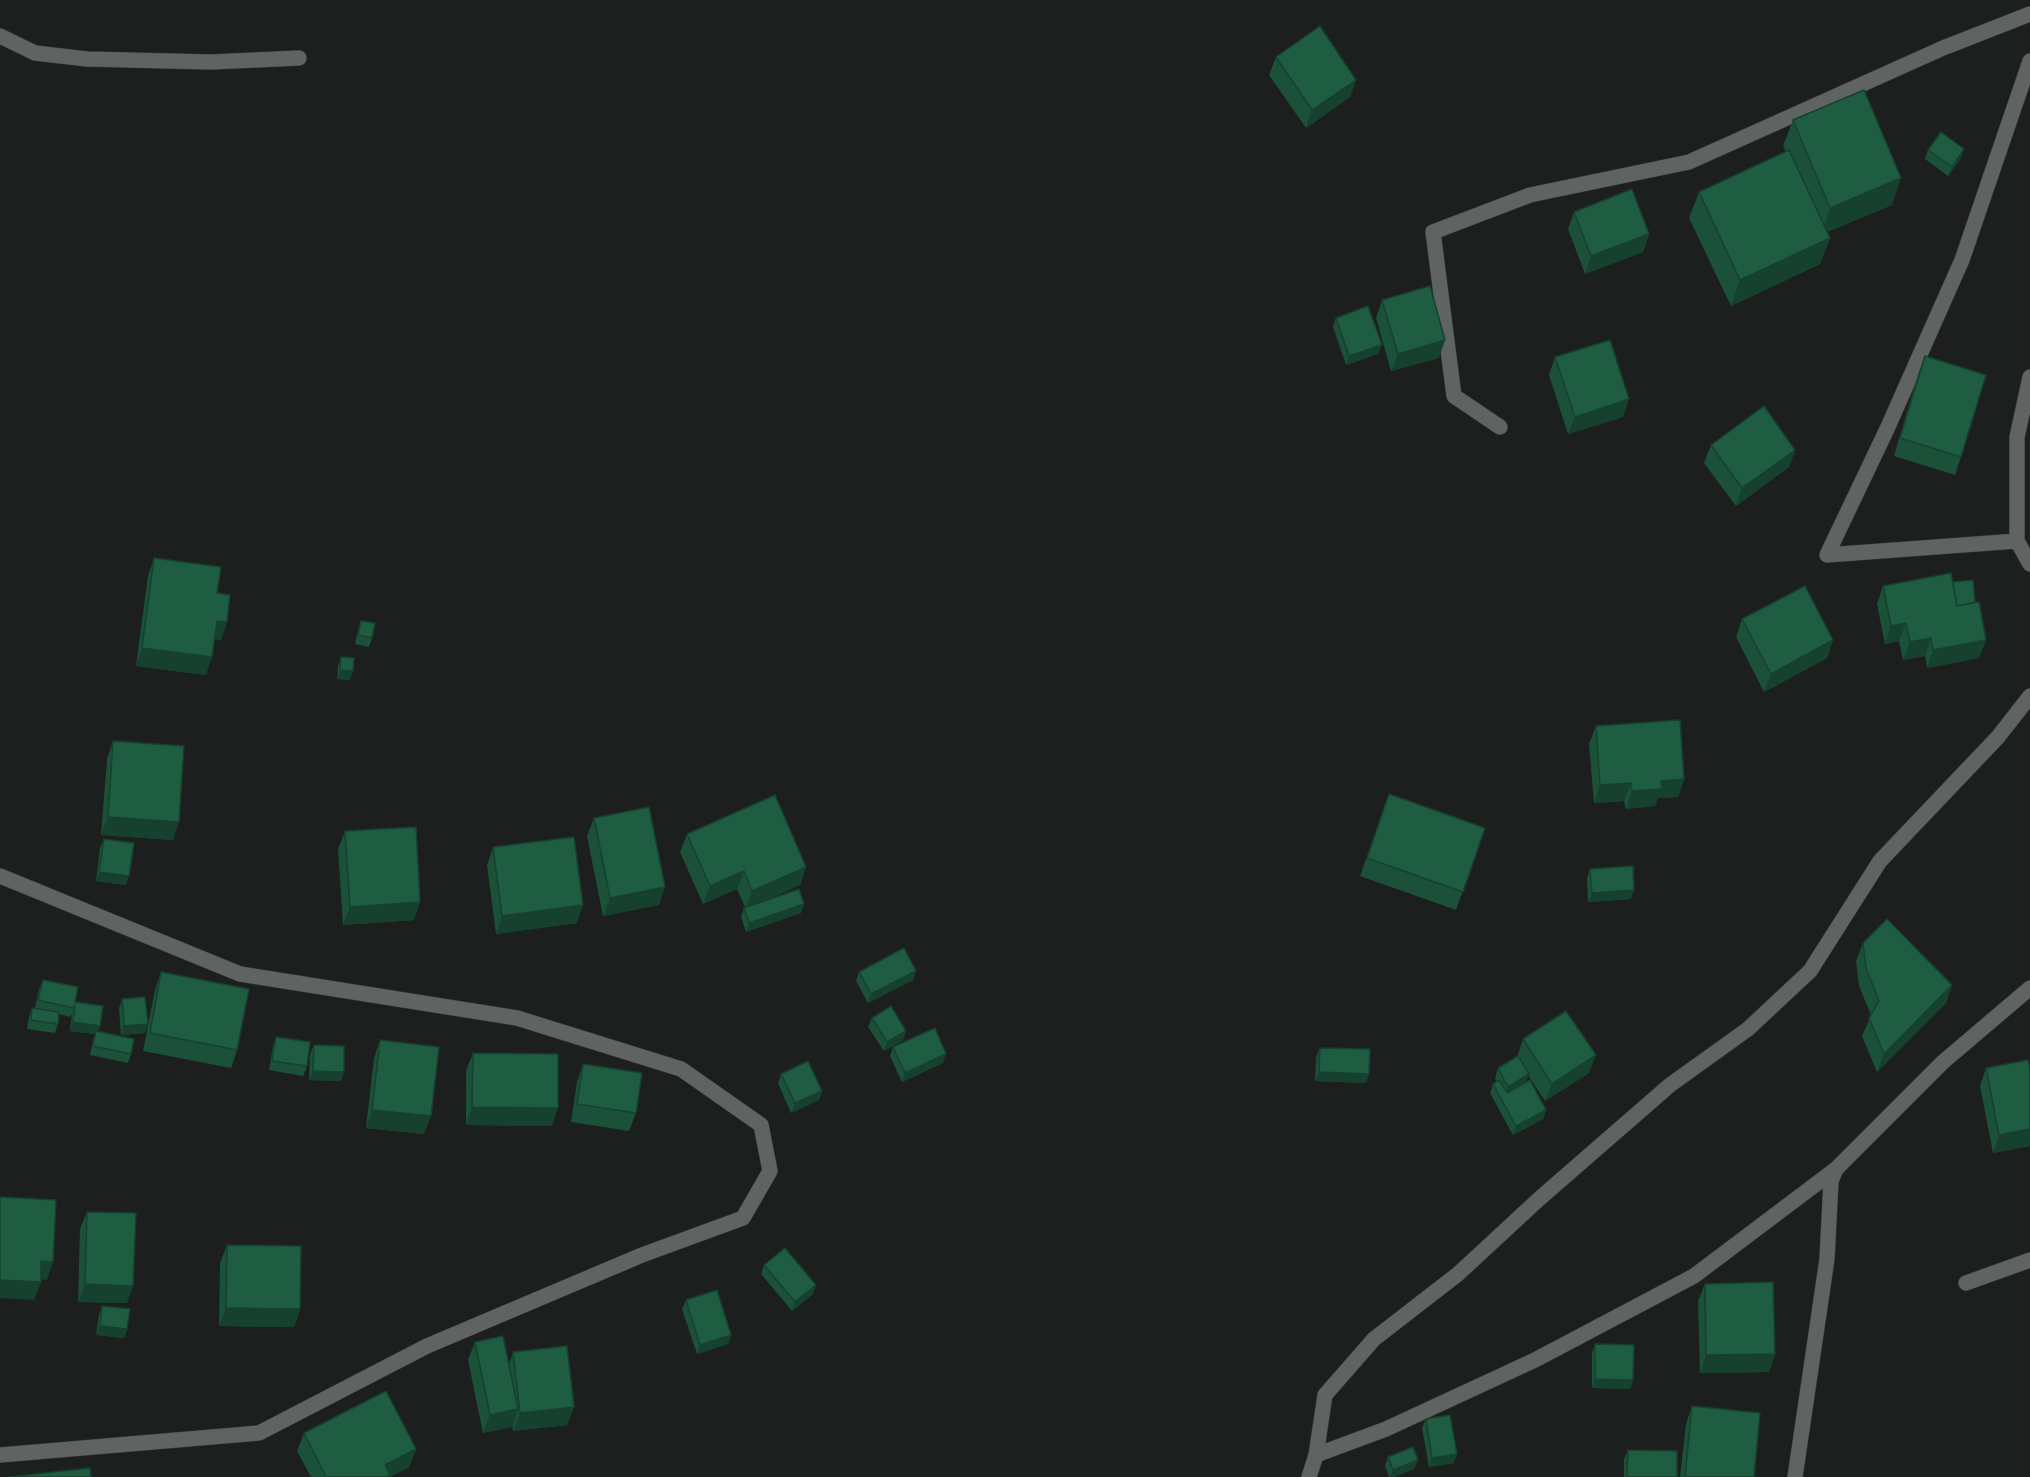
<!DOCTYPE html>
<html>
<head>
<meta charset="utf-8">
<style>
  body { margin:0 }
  canvas { display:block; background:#1c1f1d }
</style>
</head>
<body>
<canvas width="2030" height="1477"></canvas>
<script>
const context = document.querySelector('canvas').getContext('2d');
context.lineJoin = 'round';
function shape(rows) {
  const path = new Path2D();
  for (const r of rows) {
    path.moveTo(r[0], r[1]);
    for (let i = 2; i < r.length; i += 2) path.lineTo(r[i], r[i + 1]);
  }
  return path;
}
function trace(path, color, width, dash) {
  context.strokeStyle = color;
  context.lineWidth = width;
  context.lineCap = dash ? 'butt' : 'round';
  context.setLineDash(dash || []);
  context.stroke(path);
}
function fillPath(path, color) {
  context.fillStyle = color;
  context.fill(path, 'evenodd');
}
const minor = shape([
  [0,36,35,53,87,59,211,62,299,58],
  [2030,377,2017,437,2017,541,2030,564],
  [1500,427,1454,396,1433,232,1530,195,1689,162,1943,48,2030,14],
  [2017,541,1827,555,1887,429,1962,260,2030,61],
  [0,876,240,974,517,1018,681,1069,761,1125,770,1171,743,1218,642,1255,427,1346,259,1433,0,1455],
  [1966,1283,2030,1260],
  [1316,1455,1325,1395,1374,1339,1458,1274,1539,1199,1670,1085,1748,1029,1810,971,1880,861,1998,737,2030,696],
  [1309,1477,1316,1455,1386,1429,1535,1360,1694,1276,1836,1169],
  [1795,1477,1827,1259,1831,1181,1836,1169,1943,1062,2030,988]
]);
const wall = shape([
  [1276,57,1356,80,1350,97,1306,128,1269,75],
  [1793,120,1892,205,1827,232,1830,238,1820,264,1731,306,1689,218,1699,192,1786,152,1783,146],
  [1928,150,1961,158,1948,176,1925,159],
  [1574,212,1649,234,1643,252,1585,274,1568,229],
  [1382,300,1439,358,1391,371,1376,318],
  [1336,318,1378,354,1346,365,1333,327],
  [1925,356,1961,457,1955,475,1894,456,1918,374],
  [1555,357,1623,417,1568,434,1549,375],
  [1711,445,1795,450,1789,467,1736,506,1704,463],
  [154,558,217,593,227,622,221,640,214,639,206,675,136,666,148,576],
  [1953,583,1975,602,1986,640,1979,658,1927,668,1925,656,1903,660,1899,641,1885,644,1877,604,1883,586],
  [1742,619,1833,640,1827,658,1764,692,1736,637],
  [361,621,372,638,369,647,355,644,358,630],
  [341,657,350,680,337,679,338,666],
  [1596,726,1684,779,1678,797,1658,798,1655,806,1626,809,1624,801,1594,803,1589,744],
  [113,741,173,840,101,835,107,759],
  [1389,794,1485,828,1456,910,1360,876],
  [594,818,659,905,603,916,587,836],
  [345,831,414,920,343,925,338,849],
  [687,834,806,867,800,885,762,902,801,913,746,932,741,917,744,908,745,907,737,889,703,904,680,852],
  [104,839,126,885,96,881,100,848],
  [493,847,577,923,496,934,487,865],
  [1590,869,1631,899,1588,902,1587,878],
  [1863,943,1952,985,1946,1003,1877,1072,1862,1036,1871,1015,1859,986,1856,961],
  [916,971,913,980,868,1003,856,981,859,972],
  [161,972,237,1050,231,1068,143,1051,155,990],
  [43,980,75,1002,98,1032,131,1054,128,1063,90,1055,93,1040,95,1034,70,1031,72,1014,70,1017,59,1014,58,1024,55,1033,27,1029,29,1017,32,1008,35,1008,39,989],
  [122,999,148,1024,145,1033,121,1035,119,1008],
  [872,1018,903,1040,884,1051,868,1027],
  [276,1037,307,1066,303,1076,269,1070,273,1046],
  [1523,1039,1589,1073,1545,1101,1528,1075,1526,1082,1546,1110,1543,1119,1513,1135,1490,1093,1493,1084,1497,1082,1495,1078,1498,1068,1517,1057],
  [380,1040,424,1134,366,1128,374,1058],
  [314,1045,344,1072,341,1081,309,1080,310,1054],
  [893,1047,943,1063,902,1082,890,1056],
  [1320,1048,1366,1083,1315,1081,1316,1057],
  [473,1053,552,1126,466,1125,466,1071],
  [583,1064,636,1113,629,1131,571,1122,577,1082],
  [1986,1068,2030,1069,2030,1146,1993,1153,1980,1086],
  [781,1074,822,1091,819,1100,791,1113,778,1083],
  [87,1212,127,1303,78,1302,80,1229],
  [227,1245,300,1309,294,1327,219,1326,220,1263],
  [764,1265,813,1294,792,1311,761,1274],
  [1705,1284,1775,1354,1769,1372,1700,1373,1698,1301],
  [686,1300,731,1335,728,1344,697,1354,682,1309],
  [102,1306,127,1329,124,1338,96,1335,99,1315],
  [475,1342,509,1364,513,1352,574,1407,567,1425,513,1431,512,1425,512,1427,483,1433,468,1360],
  [1595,1344,1633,1380,1630,1389,1592,1388,1592,1353],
  [1692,1406,1754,1477,1680,1477,1686,1424],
  [1426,1419,1454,1463,1429,1467,1422,1428],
  [304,1433,416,1449,409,1467,390,1477,311,1477,297,1451],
  [1628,1450,1677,1477,1624,1477,1624,1459],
  [1388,1457,1418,1460,1414,1469,1394,1477,1389,1477,1385,1466]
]);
const shadedWall = shape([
  [1356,80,1350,97,1306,128,1312,110],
  [1964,149,1961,158,1948,176,1952,167],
  [1901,178,1892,205,1821,234,1830,208],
  [1649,234,1643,252,1585,274,1591,256],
  [1830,238,1820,264,1731,306,1740,280],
  [1445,340,1439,358,1391,371,1398,354],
  [1382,345,1378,354,1346,365,1349,356],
  [1629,399,1623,417,1568,434,1575,417],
  [1795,450,1789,467,1736,506,1742,488],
  [217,621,227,622,221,640,210,639],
  [1906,623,1899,641,1885,644,1891,626],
  [1931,638,1925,656,1903,660,1910,642],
  [1833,640,1827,658,1764,692,1771,674],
  [1986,640,1979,658,1927,668,1933,650],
  [142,648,212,657,206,675,136,666],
  [340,670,353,671,350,680,337,679],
  [1684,779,1678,797,1658,798,1655,806,1626,809,1632,791,1661,781],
  [1631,783,1624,801,1594,803,1600,785],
  [108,817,179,822,173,840,101,835],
  [806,867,800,885,746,909,752,891],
  [744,871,737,889,703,904,710,886],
  [99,872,129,876,126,885,96,881],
  [665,887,659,905,603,916,610,898],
  [1634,890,1631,899,1588,902,1592,893],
  [420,902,414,920,343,925,350,907],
  [804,904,801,913,746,932,749,923],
  [583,905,577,923,496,934,502,916],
  [916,971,913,980,868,1003,871,994],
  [1952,985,1946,1003,1877,1072,1884,1054],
  [73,1022,100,1026,97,1035,96,1031,95,1034,70,1031],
  [148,1024,145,1033,121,1035,124,1026],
  [906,1031,903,1040,884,1051,887,1042],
  [946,1054,943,1063,902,1082,905,1073],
  [1596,1055,1589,1073,1545,1101,1552,1084],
  [313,1071,344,1072,341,1081,309,1080],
  [1319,1072,1369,1074,1366,1083,1315,1081],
  [1529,1074,1525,1083,1505,1096,1508,1087],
  [822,1091,819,1100,791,1113,795,1103],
  [472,1107,558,1108,552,1126,466,1125],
  [372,1110,431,1116,424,1134,366,1128],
  [1546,1110,1543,1119,1513,1135,1516,1126],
  [2030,1129,2030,1146,1993,1153,1999,1135],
  [41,1261,53,1262,47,1280,35,1279],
  [0,1280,41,1282,34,1300,0,1298],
  [85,1284,133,1286,127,1303,78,1302],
  [816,1285,813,1294,792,1311,795,1302],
  [226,1308,300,1309,294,1327,219,1326],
  [100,1326,127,1329,124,1338,96,1335],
  [731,1335,728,1344,697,1354,700,1345],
  [1775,1354,1769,1372,1700,1373,1706,1355],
  [1595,1379,1633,1380,1630,1389,1592,1388],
  [574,1407,567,1425,513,1431,520,1413],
  [518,1409,512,1427,483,1433,490,1415],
  [416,1449,409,1467,390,1477,381,1477,385,1465],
  [1457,1454,1454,1463,1429,1467,1432,1458],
  [1418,1460,1414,1469,1394,1477,1390,1477,1393,1470]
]);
const building = shape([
  [1320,26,1356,80,1312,110,1276,57,1320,26],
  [1864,90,1901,178,1830,208,1793,120,1864,90],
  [1941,132,1964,149,1952,167,1928,150,1941,132],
  [1789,150,1830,238,1740,280,1699,192,1789,150],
  [1632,189,1649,234,1591,256,1574,212,1632,189],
  [1430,286,1445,340,1398,354,1382,300,1430,286],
  [1368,306,1382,345,1349,356,1336,318,1368,306],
  [1610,340,1629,399,1575,417,1555,357,1610,340],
  [1925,356,1986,375,1961,457,1900,438,1925,356],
  [1764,406,1795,450,1742,488,1711,445,1764,406],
  [154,558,221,567,217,593,230,595,227,622,217,621,212,657,142,648,154,558],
  [1951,573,1957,606,1979,602,1986,640,1933,650,1931,638,1910,642,1906,623,1891,626,1883,586,1951,573],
  [1973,580,1975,602,1957,606,1953,582,1973,580],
  [1805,586,1833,640,1771,674,1742,619,1805,586],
  [361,621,375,623,372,638,358,635,361,621],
  [341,657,354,658,353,671,340,670,341,657],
  [1680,720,1684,779,1661,781,1662,789,1632,791,1631,783,1600,785,1596,726,1680,720],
  [113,741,184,746,179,822,108,817,113,741],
  [1389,794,1485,828,1463,892,1367,858,1389,794],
  [775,795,806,867,752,891,744,871,710,886,687,834,775,795],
  [649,807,665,887,610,898,594,818,649,807],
  [416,827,420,902,350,907,345,831,416,827],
  [574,837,583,905,502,916,493,847,574,837],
  [104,839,134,843,129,876,99,872,104,839],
  [1633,866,1634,890,1592,893,1590,869,1633,866],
  [799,889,804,904,749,923,744,908,799,889],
  [1887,919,1952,985,1884,1054,1869,1018,1879,1001,1866,968,1863,943,1887,919],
  [904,948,916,971,871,994,859,972,904,948],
  [161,972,249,989,237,1050,150,1033,161,972],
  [43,980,78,987,75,1002,103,1006,100,1026,73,1022,75,1005,74,1008,38,1000,43,980],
  [145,997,148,1024,124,1026,122,999,145,997],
  [891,1006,906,1031,887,1042,872,1018,891,1006],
  [32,1008,59,1012,58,1024,31,1020,32,1008],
  [1566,1011,1596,1055,1552,1084,1523,1039,1566,1011],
  [935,1028,946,1054,905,1073,893,1047,935,1028],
  [96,1031,134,1039,131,1054,93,1046,96,1031],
  [276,1037,310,1042,307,1066,272,1061,276,1037],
  [380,1040,439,1047,431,1116,372,1110,380,1040],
  [314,1045,344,1046,344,1072,313,1071,314,1045],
  [1320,1048,1370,1049,1369,1074,1319,1072,1320,1048],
  [473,1053,558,1054,558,1108,472,1107,473,1053],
  [1518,1056,1529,1074,1508,1087,1498,1068,1518,1056],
  [2028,1060,2030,1069,2030,1129,1999,1135,1986,1068,2028,1060],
  [808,1061,822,1091,795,1103,781,1074,808,1061],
  [583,1064,642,1073,636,1113,577,1104,583,1064],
  [1499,1080,1507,1093,1530,1080,1546,1110,1516,1126,1493,1084,1499,1080],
  [0,1197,56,1200,53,1262,41,1261,41,1282,0,1280,0,1197],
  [87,1212,136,1213,133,1286,85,1284,87,1212],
  [227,1245,301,1246,300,1309,226,1308,227,1245],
  [785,1248,816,1285,795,1302,764,1265,785,1248],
  [1773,1282,1775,1354,1706,1355,1705,1284,1773,1282],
  [717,1290,731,1335,700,1345,686,1300,717,1290],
  [102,1306,130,1309,127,1329,100,1326,102,1306],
  [503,1336,518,1409,490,1415,475,1342,503,1336],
  [1595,1344,1634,1345,1633,1380,1595,1379,1595,1344],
  [567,1346,574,1407,520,1413,513,1352,567,1346],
  [386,1391,416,1449,385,1465,390,1475,386,1477,326,1477,304,1433,386,1391],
  [1692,1406,1760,1413,1754,1477,1685,1477,1692,1406],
  [1450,1415,1457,1454,1432,1458,1426,1419,1450,1415],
  [1413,1447,1418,1460,1393,1470,1388,1457,1413,1447],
  [1628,1450,1677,1451,1677,1477,1627,1477,1628,1450],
  [90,1468,91,1477,9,1477,90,1468]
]);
trace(minor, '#3a3c3b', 16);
trace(minor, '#5f6361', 15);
fillPath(wall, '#1b5039');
fillPath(shadedWall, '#16412e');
fillPath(building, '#1f5d42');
trace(building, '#16412e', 1.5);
</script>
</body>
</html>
